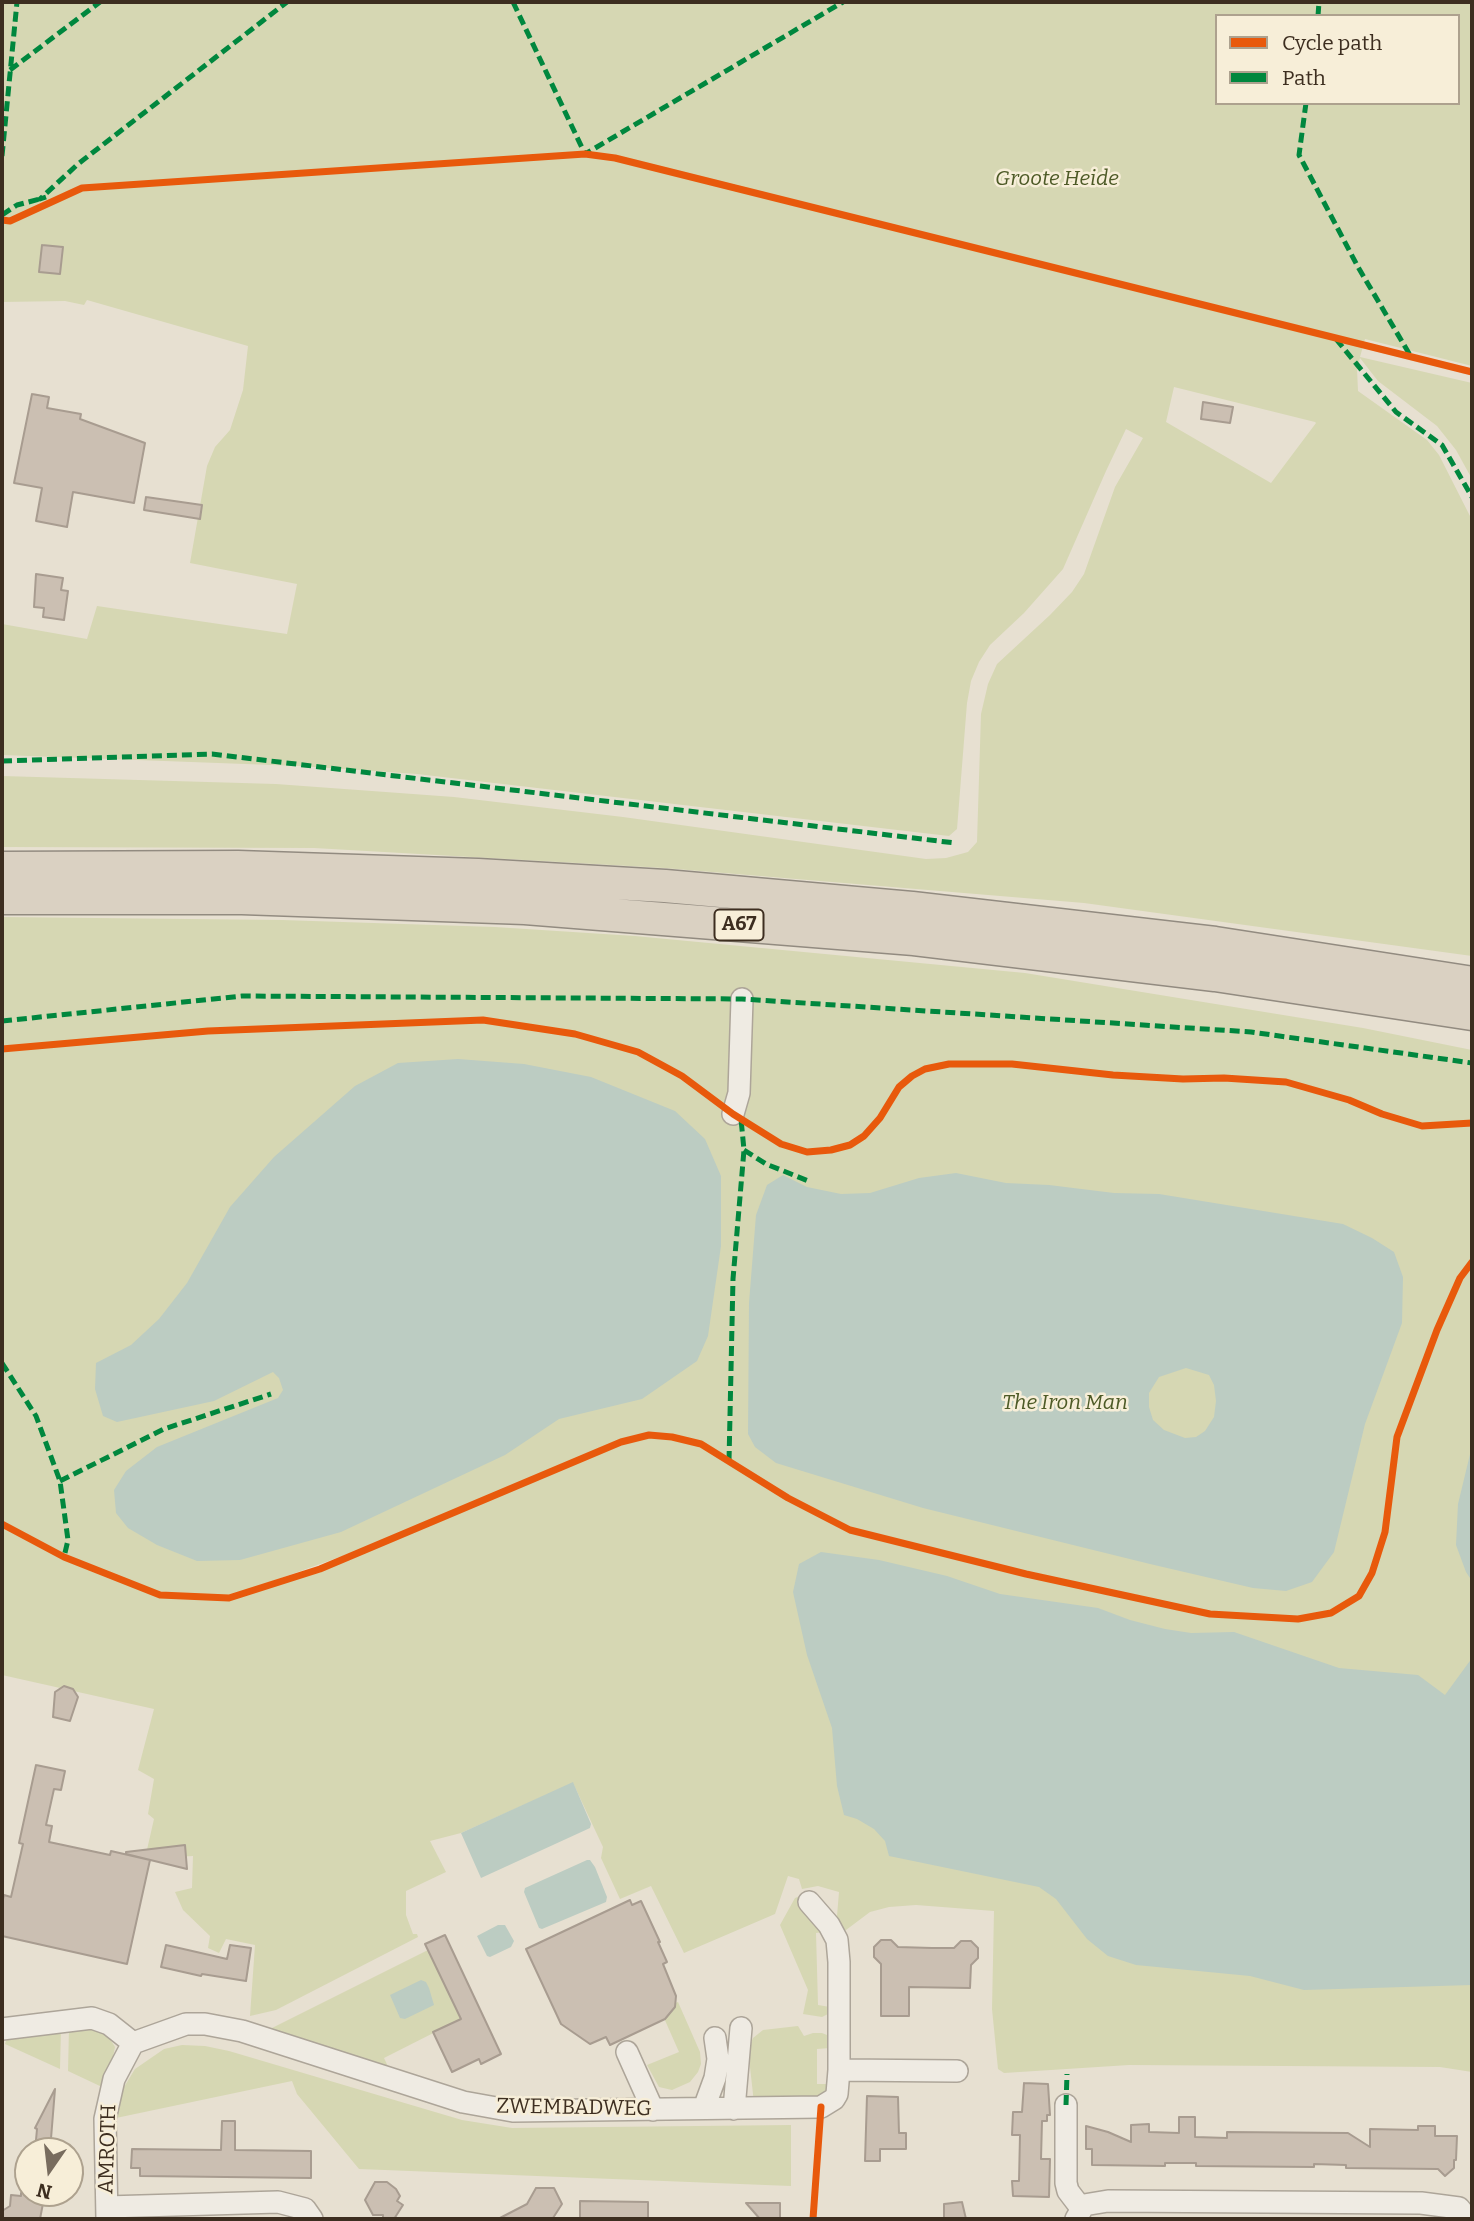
<!DOCTYPE html>
<html>
<head>
<meta charset="utf-8">
<style>
  body { margin:0 }
  #map { position:relative; width:1474px; height:2221px; overflow:hidden; background:#e7e0d1; font-family:Bitter,serif }
  canvas { display:block }
  .frame { position:absolute; inset:0; border:4px solid #3d2e20; pointer-events:none }
  .legend { position:absolute; left:1215px; top:14px; width:245px; height:91px; box-sizing:border-box; background:#f7eed8; border:2px solid #ada18e; margin:0; padding:9px 12px; list-style:none; font-size:21px; color:#3d2e20 }
  .legend li { display:flex; align-items:center; gap:14px; height:35px }
  .legend b { width:35px; border:2px solid #ada18e }
  .north { position:absolute; left:14px; top:2137px; width:70px; height:70px; box-sizing:border-box; background:#f7eed8; border:2px solid #ada18e; border-radius:50%; rotate:194deg; font-size:19px; font-weight:700; line-height:28px; text-align:center; color:#3d2e20 }
  .north::after { content:''; display:block; margin:auto; width:24px; height:32px; background:#786c5e; clip-path:polygon(50% 0,100% 100%,50% 72%,0 100%) }
</style>
</head>
<body>
<div id="map">
<canvas width="1474" height="2221"></canvas>
<div class="frame"></div>
<ul class="legend">
<li><b style="height:9px;background:#e8590c"></b>Cycle path</li>
<li><b style="height:9px;background:#00873e"></b>Path</li>
</ul>
<div class="north">N</div>
</div>
<script>
const context = document.querySelector('canvas').getContext('2d');
context.lineJoin = 'round';
function fillPath(path, color) {
  context.fillStyle = color;
  context.fill(path, 'evenodd');
}
function shape(rows) {
  const path = new Path2D();
  for (const r of rows) {
    path.moveTo(r[0], r[1]);
    for (let i = 2; i < r.length; i += 2) path.lineTo(r[i], r[i + 1]);
  }
  return path;
}
function trace(path, color, width, dash) {
  context.strokeStyle = color;
  context.lineWidth = width;
  context.lineCap = dash ? 'butt' : 'round';
  context.setLineDash(dash || []);
  context.stroke(path);
}
function write(font, color, halo, rows, align = 'center') {
  context.font = font + ' Bitter,serif';
  context.lineWidth = 5;
  context.setLineDash([]);
  context.textBaseline = 'middle';
  context.strokeStyle = halo;
  context.fillStyle = color;
  for (const [text, x, y, turn = 0] of rows) {
    context.save();
    context.translate(x, y);
    context.rotate((+turn || 0) * Math.PI / 180);
    context.textAlign = isNaN(turn) ? turn : align;
    if (halo) context.strokeText(text, 0, 0);
    context.fillText(text, 0, 0);
    context.restore();
  }
}
const green = shape([
  [2,2,1472,2,1472,366,1365,339,1360,357,1472,383,1472,479,1456,450,1437,426,1378,381,1360,358,1357,369,1358,391,1427,440,1439,455,1472,520,1472,956,1084,903,664,868,314,848,2,847,2,776,276,784,454,797,623,817,926,859,946,858,968,852,977,842,981,714,988,684,997,664,1050,615,1072,592,1084,574,1115,487,1143,438,1126,429,1106,471,1063,569,1024,613,990,645,979,662,971,681,967,703,957,829,949,836,417,774,299,766,2,755,2,624,87,639,97,606,287,634,297,584,190,563,207,466,215,447,230,430,243,390,248,346,87,300,84,305,65,301,2,302],
  [1217,16,1458,16,1458,103,1217,103],
  [1174,387,1315,422,1316,423,1271,483,1166,422],
  [2,917,282,920,495,927,635,936,1025,973,1363,1028,1472,1050,1472,2072,1440,2067,1129,2065,1004,2073,998,2069,992,2009,994,1911,916,1905,889,1907,870,1912,842,1933,836,1928,839,1892,818,1886,802,1889,799,1879,788,1876,775,1914,684,1953,651,1886,620,1899,601,1858,603,1847,573,1783,461,1833,430,1841,446,1872,406,1891,406,1915,413,1934,417,1934,418,1937,276,2010,250,2016,255,1945,226,1939,219,1953,208,1948,210,1936,183,1910,175,1892,192,1888,193,1856,152,1858,146,1854,154,1819,148,1814,154,1779,138,1770,154,1709,2,1675],
  [349,1554,259,1590,217,1601,348,1554],
  [800,1896,823,1932,816,1933,818,2005,830,2007,830,2013,822,2017,803,2014,808,1990,780,1925,795,1898],
  [428,1950,461,2019,384,2058,393,2077,258,2035],
  [678,2002,700,2052,701,2064,698,2072,690,2082,672,2090,659,2087,647,2065,679,2052,660,2009],
  [88,2026,105,2031,115,2047,112,2062,102,2087,68,2071,69,2028],
  [798,2026,804,2036,813,2033,822,2033,827,2035,830,2040,830,2048,817,2049,817,2084,829,2084,824,2099,754,2103,748,2049,753,2038,763,2030],
  [61,2029,60,2069,5,2044,7,2038],
  [182,2045,205,2046,229,2051,462,2120,512,2128,791,2125,791,2186,359,2169,297,2094,292,2081,116,2118,121,2092,135,2069,164,2049]
]);
const water = shape([
  [458,1059,524,1064,591,1077,675,1111,705,1139,721,1176,721,1246,708,1336,697,1361,642,1399,559,1419,505,1455,341,1532,240,1560,197,1561,157,1545,128,1528,116,1513,114,1490,126,1471,157,1447,278,1398,283,1390,279,1378,273,1372,214,1401,117,1422,103,1416,95,1389,96,1363,131,1345,159,1319,187,1283,230,1207,274,1157,355,1086,398,1063],
  [956,1173,1006,1183,1049,1185,1114,1193,1159,1194,1343,1224,1372,1238,1394,1252,1403,1277,1402,1323,1365,1424,1334,1552,1312,1582,1286,1591,1253,1588,1150,1564,923,1508,776,1463,755,1447,748,1434,749,1303,756,1215,767,1185,783,1175,807,1187,841,1194,870,1193,919,1178],
  [1186,1368,1209,1375,1214,1385,1216,1401,1214,1417,1205,1431,1196,1437,1185,1438,1164,1430,1153,1420,1149,1407,1149,1393,1159,1377],
  [1472,1446,1472,1581,1466,1572,1456,1545,1458,1504],
  [821,1552,879,1560,947,1576,1000,1594,1098,1608,1130,1620,1165,1629,1191,1633,1234,1632,1339,1668,1418,1675,1445,1695,1472,1658,1472,1985,1304,1990,1250,1976,1136,1965,1108,1956,1087,1939,1056,1899,1039,1887,889,1856,885,1841,874,1829,857,1819,844,1815,837,1786,832,1728,807,1655,793,1592,799,1564],
  [573,1782,591,1824,590,1828,481,1878,461,1833],
  [587,1860,590,1860,595,1867,607,1897,606,1902,542,1929,539,1928,524,1892,525,1888],
  [498,1925,505,1925,514,1941,511,1947,490,1957,487,1956,477,1936],
  [421,1980,426,1982,429,1988,434,2005,405,2019,400,2018,390,1995]
]);
const building = shape([
  [42,245,63,247,60,274,39,272,42,245],
  [32,394,49,397,47,408,81,414,80,419,145,443,134,503,73,492,67,527,36,521,42,488,14,483,32,394],
  [1203,402,1233,407,1230,423,1201,419,1203,402],
  [146,497,202,505,200,519,144,510,146,497],
  [36,574,63,578,61,590,68,591,64,620,43,617,44,608,34,607,36,574],
  [64,1686,73,1689,78,1697,70,1721,53,1717,55,1692,64,1686],
  [36,1765,65,1771,61,1790,54,1789,46,1825,52,1826,49,1842,110,1855,111,1851,150,1860,127,1964,2,1936,2,1903,4,1895,11,1897,23,1844,19,1843,36,1765],
  [185,1845,187,1869,126,1854,126,1852,185,1845],
  [630,1900,632,1905,641,1901,660,1942,658,1942,667,1962,663,1964,676,1996,675,2007,665,2019,610,2045,606,2037,590,2044,561,2024,526,1949,630,1900],
  [445,1935,501,2054,481,2064,479,2059,452,2072,433,2032,461,2019,425,1944,445,1935],
  [881,1940,891,1940,898,1947,932,1948,954,1948,961,1941,971,1941,978,1948,978,1958,971,1965,970,1988,909,1987,909,2016,881,2016,881,1964,874,1957,874,1947,881,1940],
  [166,1945,227,1959,230,1945,251,1948,246,1981,202,1974,201,1976,161,1967,166,1945],
  [1024,2083,1048,2084,1050,2115,1047,2115,1047,2121,1042,2121,1041,2159,1050,2159,1049,2197,1013,2196,1012,2181,1019,2181,1020,2135,1012,2135,1013,2112,1022,2112,1024,2083],
  [55,2089,50,2151,35,2151,37,2129,35,2128,55,2089],
  [867,2096,898,2097,899,2133,906,2133,906,2149,880,2149,880,2161,865,2161,867,2096],
  [1179,2117,1195,2117,1195,2137,1227,2138,1227,2132,1348,2133,1370,2147,1370,2129,1418,2130,1418,2126,1435,2126,1435,2136,1457,2136,1456,2160,1454,2160,1454,2168,1445,2176,1438,2169,1346,2168,1346,2165,1314,2164,1314,2167,1196,2166,1196,2163,1165,2163,1165,2166,1092,2165,1092,2149,1086,2149,1086,2126,1108,2132,1131,2142,1131,2125,1149,2124,1149,2132,1179,2133,1179,2117],
  [222,2121,235,2121,235,2150,311,2151,311,2178,140,2176,140,2168,131,2168,132,2149,221,2150,222,2121],
  [375,2182,387,2182,396,2189,400,2196,397,2201,403,2205,394,2219,383,2219,383,2215,373,2215,365,2200,375,2182],
  [536,2188,554,2188,562,2204,553,2218,498,2219,527,2204,536,2188],
  [21,2193,45,2193,40,2219,2,2219,2,2211,10,2206,11,2195,21,2196,21,2193],
  [580,2201,648,2202,648,2219,580,2218,580,2201],
  [962,2202,966,2219,944,2218,944,2204,962,2202],
  [746,2203,780,2203,780,2219,760,2219,746,2203]
]);
const minor = shape([
  [733,1114,739,1093,742,999],
  [2,2029,92,2018,109,2024,133,2043,186,2024,205,2024,242,2031,463,2102,513,2111,821,2107,834,2099,837,2094,839,2070,839,1962,837,1940,829,1925,809,1902],
  [627,2052,653,2110],
  [839,2070,957,2071],
  [1066,2105,1066,2183,1068,2191,1081,2208],
  [704,2108,715,2078,718,2059,715,2038],
  [734,2109,741,2028],
  [107,2207,278,2202,305,2209,312,2219],
  [107,2219,105,2119,114,2079,133,2043],
  [1076,2219,1084,2205,1108,2201,1421,2203,1459,2208,1468,2219]
]);
const highway = shape([
  [2,868,238,867,478,875,665,886,912,908,1215,943,1472,983],
  [2,898,242,898,525,908,914,939,1215,975,1472,1014]
]);
const quiet = shape([
  [513,2,585,154,843,2],
  [1318,16,1319,2],
  [10,70,100,2],
  [1306,103,1299,155,1358,267,1410,355],
  [2,156,17,2],
  [46,197,40,199,78,164,287,2],
  [2,215,17,205,40,199],
  [1336,339,1396,412,1442,445,1472,497],
  [2,761,212,754,955,843],
  [2,1021,242,996,742,999,1251,1032,1472,1063],
  [744,1150,766,1164,811,1182],
  [2,1363,36,1416,60,1481,68,1540,64,1557],
  [729,1461,733,1279,744,1150,741,1119],
  [60,1481,164,1429,271,1394],
  [1066,2105,1067,2074]
]);
const cycleway = shape([
  [2,220,10,221,82,188,585,154,615,158,1472,372],
  [2,1049,208,1031,483,1020,575,1034,638,1052,682,1076,733,1114,781,1144,807,1152,831,1150,850,1145,864,1136,880,1118,899,1087,912,1076,925,1069,949,1064,1012,1064,1113,1075,1183,1079,1224,1078,1286,1082,1349,1100,1382,1114,1422,1126,1472,1123],
  [2,1524,64,1557,160,1595,229,1598,320,1569,621,1442,649,1435,672,1437,701,1444,788,1498,850,1530,1026,1574,1210,1614,1298,1619,1331,1613,1359,1596,1372,1573,1385,1532,1397,1437,1437,1330,1460,1278,1472,1262],
  [813,2219,821,2107]
]);
const shields = [
  [739,925,49]
];
const shieldNames = [
  ["A67",739,925]
];
const parkNames = [
  ["Groote Heide",1057,179],
  ["The Iron Man",1065,1403]
];
const streetNames = [
  ["ZWEMBADWEG",574,2108,1],
  ["AMROTH",108,2149,-88]
];
fillPath(green, '#d6d7b3');
fillPath(water, '#bcccc2');
fillPath(building, '#cbbfb2');
trace(building, '#a89c90', 2);
trace(minor, '#ada599', 24);
trace(highway, '#928b80', 35);
trace(minor, '#efebe3', 21);
trace(highway, '#dad1c2', 32);
trace(quiet, '#00873e', 5, [10, 5]);
trace(cycleway, '#e8590c', 7);
for (const [x, y, w] of shields) {
  const box = new Path2D();
  box.roundRect(x - w / 2, y - 15.5, w, 31, 5);
  context.fillStyle = '#f7eed8';
  context.fill(box);
  trace(box, '#3d2e20', 2);
}
write('bold 19px', '#3d2e20', null, shieldNames);
write('italic 21px', '#4d5a26', '#f7eed8', parkNames);
write('21px', '#3d2e20', '#f7eed8', streetNames);
</script>
</body>
</html>
